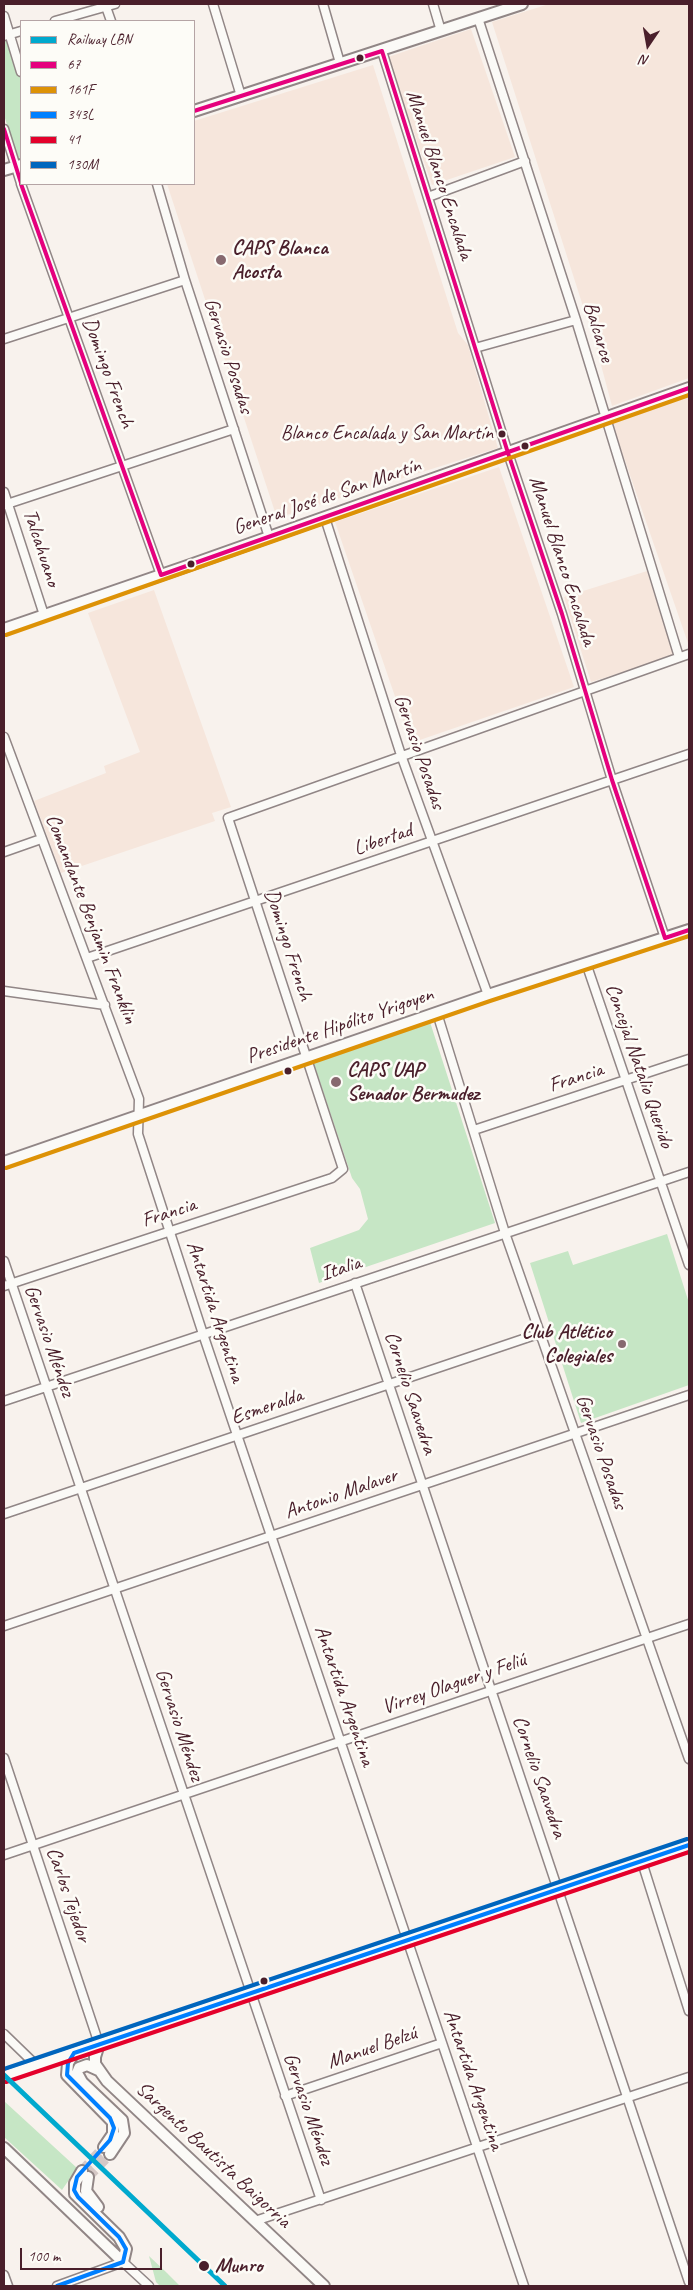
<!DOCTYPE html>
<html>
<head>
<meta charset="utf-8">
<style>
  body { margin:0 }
  #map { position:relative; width:693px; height:2290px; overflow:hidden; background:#f8f2ed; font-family:Caveat,sans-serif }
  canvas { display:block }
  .frame { position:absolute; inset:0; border:5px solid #4a1f2b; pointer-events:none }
  .legend { position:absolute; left:20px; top:20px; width:175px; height:165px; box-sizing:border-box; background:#fdfcf7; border:1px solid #b5a4a5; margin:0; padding:6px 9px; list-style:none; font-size:15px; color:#4a1f2b }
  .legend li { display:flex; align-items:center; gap:10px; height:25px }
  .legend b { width:25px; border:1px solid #b5a4a5 }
  .north { position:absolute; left:623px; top:20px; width:50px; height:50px; -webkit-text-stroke:4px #fdfcf7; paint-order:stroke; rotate:192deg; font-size:14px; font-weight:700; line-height:20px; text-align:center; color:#4a1f2b }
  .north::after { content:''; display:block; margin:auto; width:18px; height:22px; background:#4a1f2b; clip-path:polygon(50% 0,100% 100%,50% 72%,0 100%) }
  .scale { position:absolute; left:20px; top:2248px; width:142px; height:22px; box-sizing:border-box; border:2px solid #4a1f2b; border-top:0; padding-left:6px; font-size:15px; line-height:18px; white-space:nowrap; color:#4a1f2b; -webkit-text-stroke:4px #fdfcf7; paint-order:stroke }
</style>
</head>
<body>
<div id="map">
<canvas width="693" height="2290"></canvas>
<div class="frame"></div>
<ul class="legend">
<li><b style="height:6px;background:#00a9ce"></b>Railway LBN</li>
<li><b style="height:6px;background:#e5007d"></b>67</li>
<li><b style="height:6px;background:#dd9206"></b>161F</li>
<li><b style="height:6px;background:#007fff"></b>343L</li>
<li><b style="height:6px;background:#e4002b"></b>41</li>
<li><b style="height:6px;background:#0065bd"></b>130M</li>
</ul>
<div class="north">N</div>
<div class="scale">100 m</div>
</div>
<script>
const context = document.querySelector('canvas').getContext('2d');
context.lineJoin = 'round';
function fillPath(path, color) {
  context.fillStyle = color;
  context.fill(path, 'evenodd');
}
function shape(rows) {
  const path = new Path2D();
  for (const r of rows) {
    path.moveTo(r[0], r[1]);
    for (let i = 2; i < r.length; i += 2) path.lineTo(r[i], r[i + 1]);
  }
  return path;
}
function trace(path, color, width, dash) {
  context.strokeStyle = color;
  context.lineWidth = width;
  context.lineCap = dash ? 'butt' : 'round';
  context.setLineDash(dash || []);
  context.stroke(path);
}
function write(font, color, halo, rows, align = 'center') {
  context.font = font + ' Caveat,sans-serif';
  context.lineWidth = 5;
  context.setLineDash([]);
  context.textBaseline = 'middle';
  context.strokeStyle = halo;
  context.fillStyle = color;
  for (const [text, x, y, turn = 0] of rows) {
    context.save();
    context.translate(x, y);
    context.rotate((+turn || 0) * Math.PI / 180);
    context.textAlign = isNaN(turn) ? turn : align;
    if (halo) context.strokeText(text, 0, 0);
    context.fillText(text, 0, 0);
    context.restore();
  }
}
const built = shape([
  [549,4,689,4,689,378,612,406,597,350,492,22],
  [471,29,515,157,432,185,388,57],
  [373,65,458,333,468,345,498,448,277,518,167,184,194,184,194,121],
  [689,396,689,646,612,423],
  [499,467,574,687,411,743,335,522],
  [647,571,674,656,591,682,564,597],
  [154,590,231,807,212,813,215,821,61,873,34,801,106,773,104,766,140,752,88,613]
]);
const green = shape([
  [4,39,9,41,21,80,20,158,17,157,4,115],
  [430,1022,495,1223,319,1283,310,1248,359,1230,368,1219,360,1189,352,1178,313,1061],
  [667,1234,689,1303,689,1385,581,1423,530,1263,568,1251,573,1265],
  [4,2101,77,2168,62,2190,4,2137],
  [149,2256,167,2273,180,2286,160,2286,156,2282]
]);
const tertiaryTunnel = shape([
  [82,2171,104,2147],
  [88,2177,110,2154]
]);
const minor = shape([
  [105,4,111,21],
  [213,4,241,96],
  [323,4,340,63],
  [433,4,441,31],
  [4,16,21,72],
  [478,18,576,320,679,657],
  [55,21,115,4],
  [4,36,21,31],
  [382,51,508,453,562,614,612,780,665,938],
  [4,129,21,183],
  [21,184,161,575],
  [157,184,185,280,269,537],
  [428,197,525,161],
  [4,339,185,280],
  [475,348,576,320],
  [4,492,44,615],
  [4,505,234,429],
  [325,518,401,755,488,995],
  [4,737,139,1099,138,1134,203,1334,524,2286],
  [4,852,41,839],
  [87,958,689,754],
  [586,963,689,1265],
  [4,991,105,1005],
  [437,1013,505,1233,689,1759],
  [474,1130,689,1059],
  [4,1261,321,2200],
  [355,1283,689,2282],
  [4,1286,332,1178,343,1169,228,818,689,654],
  [4,1401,689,1172],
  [4,1514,541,1333],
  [4,1626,689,1395],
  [4,1758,99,2044],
  [4,1855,689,1624],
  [642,1862,689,2011],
  [4,2034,37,2066],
  [285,2096,442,2043],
  [255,2221,689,2077],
  [4,2275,8,2286],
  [57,2286,123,2262,149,2286]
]);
const tertiary = shape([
  [194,111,522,4],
  [4,170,21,165],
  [4,629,190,565,689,388],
  [4,1162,488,995,689,930],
  [99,2044,95,2057,95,2064,107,2081,324,2286],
  [74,2053,68,2063,67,2075,113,2122,113,2134,104,2147],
  [98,2070,87,2065,79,2068,77,2073,82,2082,122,2120,124,2133,110,2154],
  [4,2076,689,1845],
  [4,2148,123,2262],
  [82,2171,75,2183,75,2194,119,2237,126,2249,123,2262],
  [88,2177,86,2191,98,2207]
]);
const bus1 = shape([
  [194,111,382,51,508,453,562,614,612,780,665,938,689,930],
  [4,129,21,183],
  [21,184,161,575,689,388]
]);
const bus2 = shape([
  [6,635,689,395],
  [6,1168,490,1001,689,936]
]);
const bus3 = shape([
  [57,2286,123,2262,126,2249,119,2237,78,2197,74,2190,77,2177,110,2140,114,2128,110,2118,67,2075,68,2063,74,2053,689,1845]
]);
const bus4 = shape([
  [6,2082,689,1852]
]);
const bus5 = shape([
  [4,2069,687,1839]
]);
const rail1 = shape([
  [4,2075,225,2286]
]);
const markers = [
  [360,58,4.5,"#4a1f2b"],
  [221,260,6,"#87696f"],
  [502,434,4.5,"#4a1f2b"],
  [525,446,4.5,"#4a1f2b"],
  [191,564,4.5,"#4a1f2b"],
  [288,1071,4.5,"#4a1f2b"],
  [336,1082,6,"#87696f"],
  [622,1344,5,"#87696f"],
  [264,1981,4.5,"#4a1f2b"],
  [204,2266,6,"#4a1f2b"]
];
const busNames = [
  ["Blanco Encalada y San Martín",493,434]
];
const streetNames = [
  ["Manuel Blanco Encalada",439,175,72],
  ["Balcarce",598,332,73],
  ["Gervasio Posadas",228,356,72],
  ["Domingo French",108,373,70],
  ["General José de San Martín",327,497,-19],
  ["Talcahuano",41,548,72],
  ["Manuel Blanco Encalada",562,561,72],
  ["Gervasio Posadas",419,752,71],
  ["Libertad",383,840,-19],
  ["Comandante Benjamin Franklin",91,919,69],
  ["Domingo French",288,945,72],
  ["Presidente Hipólito Yrigoyen",340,1026,-19],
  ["Concejal Natalio Querido",639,1066,71],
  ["Francia",576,1078,-18],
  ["Francia",169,1213,-18],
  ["Italia",341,1269,-18],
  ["Antartida Argentina",215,1312,72],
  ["Gervasio Méndez",49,1341,71],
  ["Cornelio Saavedra",410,1393,72],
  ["Esmeralda",267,1407,-19],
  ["Gervasio Posadas",601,1452,71],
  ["Antonio Malaver",341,1494,-19],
  ["Virrey Olaguer y Feliú",454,1684,-19],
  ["Antartida Argentina",344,1696,71],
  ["Gervasio Méndez",179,1725,72],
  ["Cornelio Saavedra",539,1777,71],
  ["Carlos Tejedor",68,1895,71],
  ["Manuel Belzú",372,2048,-19],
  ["Antartida Argentina",473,2080,71],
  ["Gervasio Méndez",308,2109,71],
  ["Sargento Bautista Baigorria",213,2155,43]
];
const poiNames = [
  ["CAPS Blanca",232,248],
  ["Acosta",232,272],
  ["CAPS UAP",347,1070],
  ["Senador Bermudez",347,1094],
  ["Club Atlético",612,1332,"right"],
  ["Colegiales",612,1356,"right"]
];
const stopNames = [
  ["Munro",215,2266]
];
fillPath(built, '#f6e6dc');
fillPath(green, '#c6e6c5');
trace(tertiaryTunnel, '#d5c8c6', 10, [10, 5]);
trace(minor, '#918686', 11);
trace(tertiary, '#918686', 14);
trace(minor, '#fbfaf7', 8);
trace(tertiary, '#fbfaf7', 10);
trace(bus1, '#e5007d', 4);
trace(bus2, '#dd9206', 4);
trace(bus3, '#007fff', 4);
trace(bus4, '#e4002b', 4);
trace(bus5, '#0065bd', 4);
trace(rail1, '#00a9ce', 5);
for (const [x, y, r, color] of markers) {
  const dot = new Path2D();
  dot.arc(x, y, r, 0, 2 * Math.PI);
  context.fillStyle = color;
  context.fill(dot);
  trace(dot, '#fdfcf7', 2);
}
write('20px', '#4a1f2b', '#fdfcf7', busNames, 'right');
write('21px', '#4a1f2b', '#fdfcf7', streetNames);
write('bold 21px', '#4a1f2b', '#fdfcf7', poiNames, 'left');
write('bold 21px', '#4a1f2b', '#fdfcf7', stopNames, 'left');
</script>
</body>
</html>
